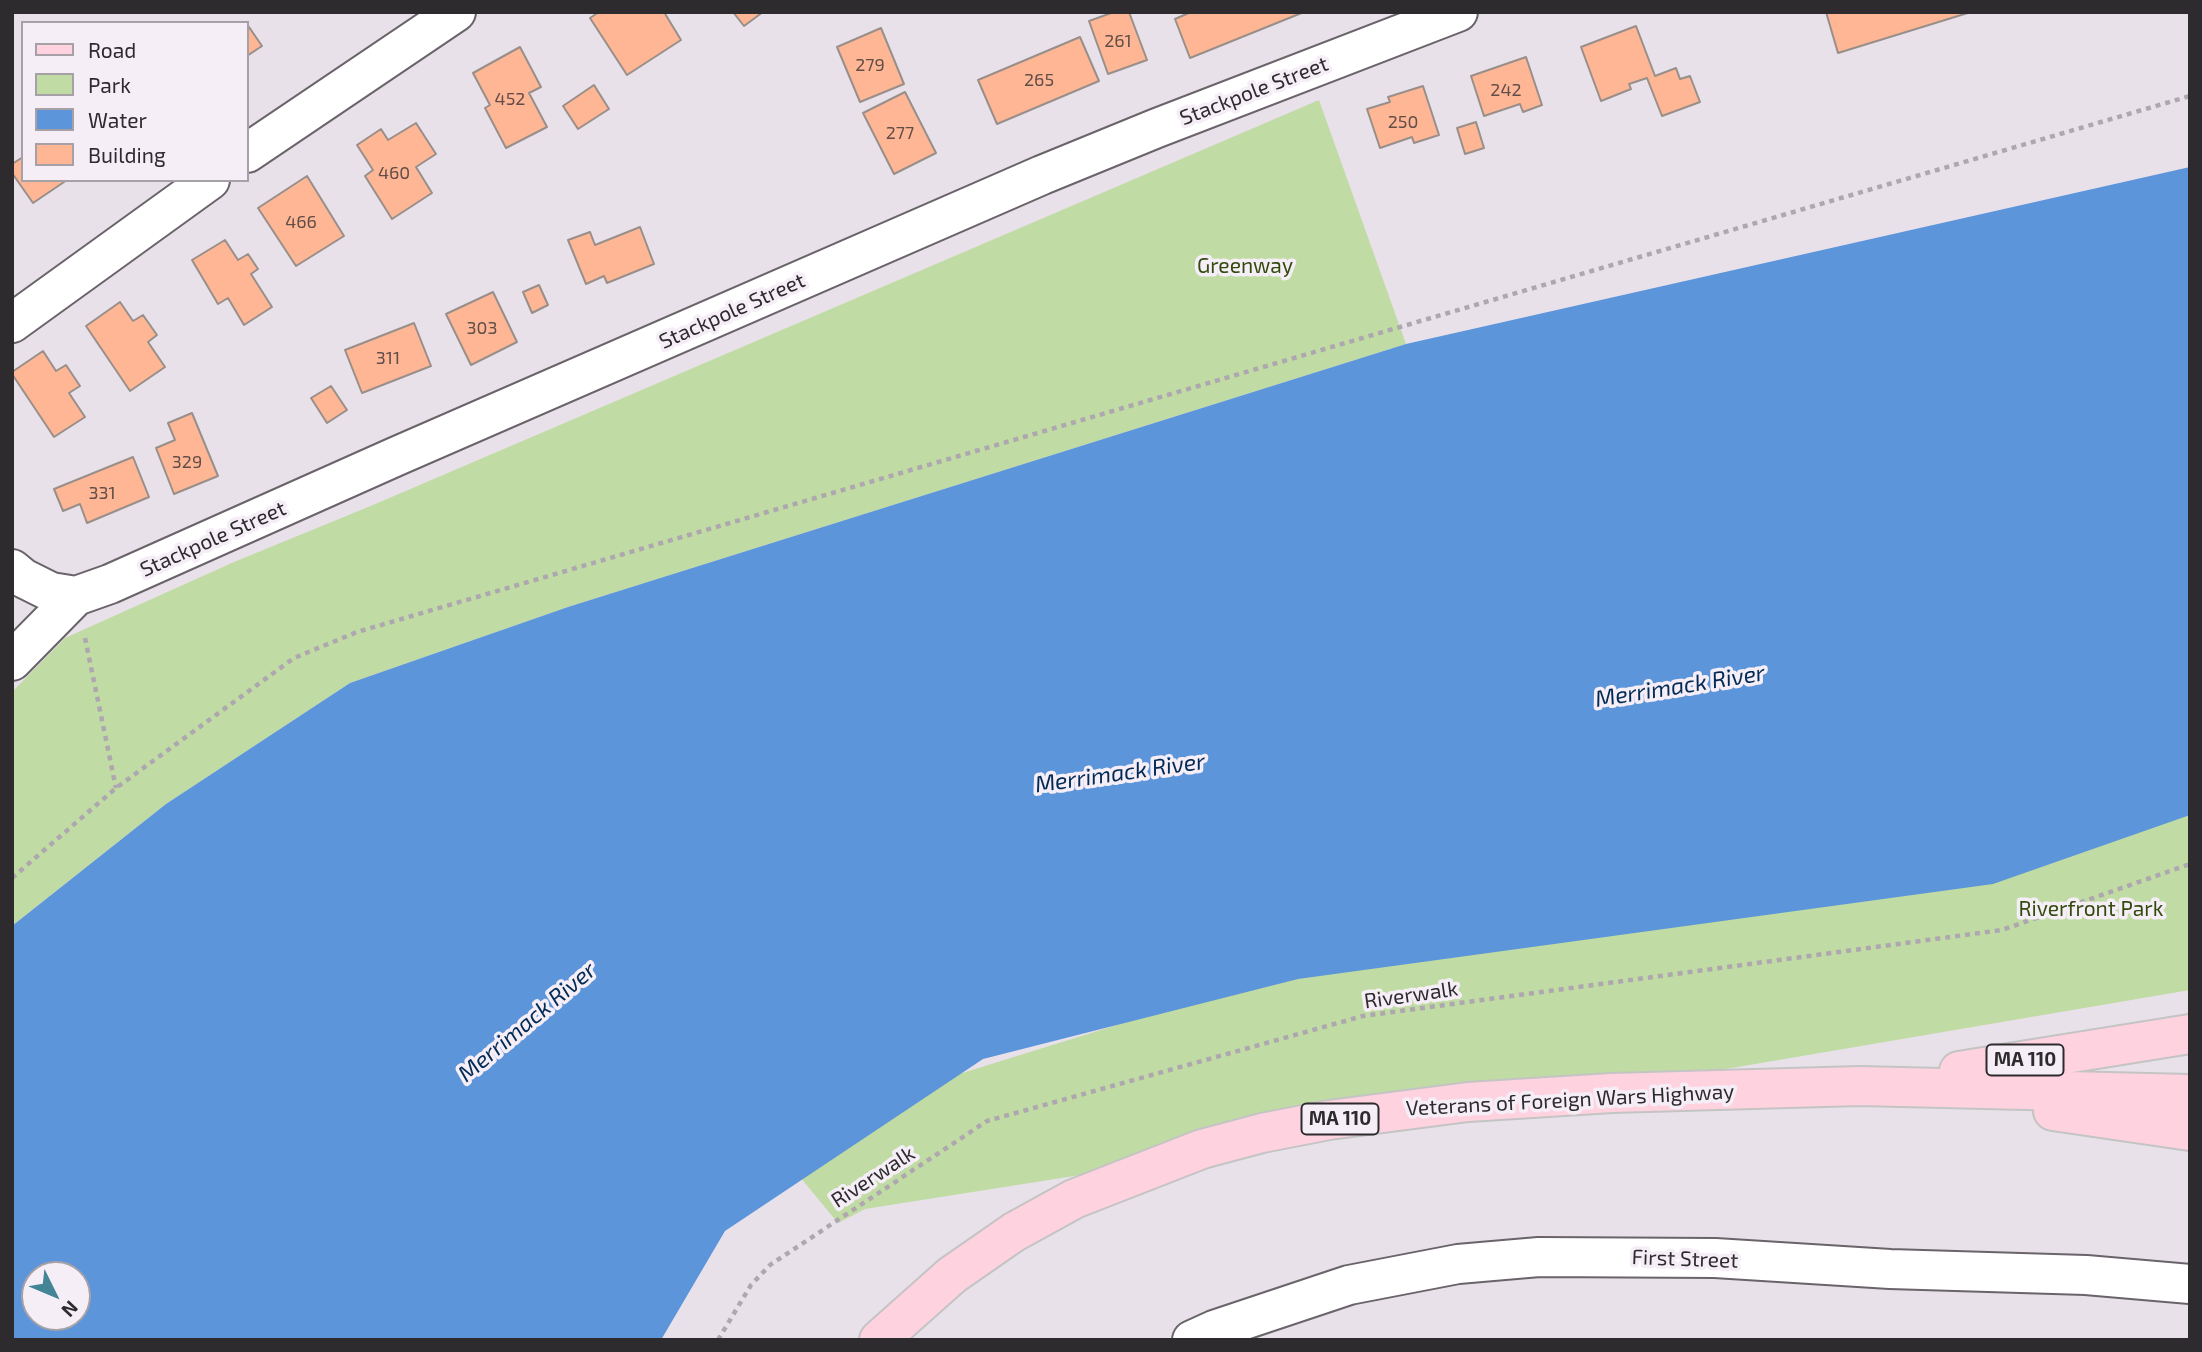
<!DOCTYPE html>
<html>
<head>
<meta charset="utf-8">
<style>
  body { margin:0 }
  #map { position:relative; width:2202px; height:1352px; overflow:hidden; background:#e9e1ea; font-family:"Exo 2",sans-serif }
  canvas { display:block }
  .frame { position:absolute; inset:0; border:14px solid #2e2b2e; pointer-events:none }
  .legend { position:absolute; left:21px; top:21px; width:228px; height:161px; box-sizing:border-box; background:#f6eef7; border:2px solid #a6a0a7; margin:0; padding:9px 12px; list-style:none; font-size:21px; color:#2e2b2e }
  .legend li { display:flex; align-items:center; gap:14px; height:35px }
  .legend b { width:35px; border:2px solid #a6a0a7 }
  .north { position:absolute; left:21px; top:1261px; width:70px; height:70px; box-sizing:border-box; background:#f6eef7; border:2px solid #a6a0a7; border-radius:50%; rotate:133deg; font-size:19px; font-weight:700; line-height:28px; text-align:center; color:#2e2b2e }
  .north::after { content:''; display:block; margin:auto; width:24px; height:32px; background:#438596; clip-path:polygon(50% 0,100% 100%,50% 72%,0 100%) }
</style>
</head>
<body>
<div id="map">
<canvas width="2202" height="1352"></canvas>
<div class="frame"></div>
<ul class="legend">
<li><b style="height:9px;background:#ffd2df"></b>Road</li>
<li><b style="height:19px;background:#c0dba3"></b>Park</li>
<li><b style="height:19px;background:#5c95da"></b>Water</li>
<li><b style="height:19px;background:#feb695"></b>Building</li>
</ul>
<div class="north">N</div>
</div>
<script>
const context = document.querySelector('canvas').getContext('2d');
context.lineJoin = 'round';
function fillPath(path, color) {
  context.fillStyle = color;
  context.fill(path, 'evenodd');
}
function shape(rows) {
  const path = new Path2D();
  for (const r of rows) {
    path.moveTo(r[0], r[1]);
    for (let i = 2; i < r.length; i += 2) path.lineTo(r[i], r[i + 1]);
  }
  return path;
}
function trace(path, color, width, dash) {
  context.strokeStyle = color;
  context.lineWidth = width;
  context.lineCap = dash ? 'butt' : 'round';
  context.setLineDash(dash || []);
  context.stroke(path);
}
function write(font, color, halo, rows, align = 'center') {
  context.font = font + ' "Exo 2",sans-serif';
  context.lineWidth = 7;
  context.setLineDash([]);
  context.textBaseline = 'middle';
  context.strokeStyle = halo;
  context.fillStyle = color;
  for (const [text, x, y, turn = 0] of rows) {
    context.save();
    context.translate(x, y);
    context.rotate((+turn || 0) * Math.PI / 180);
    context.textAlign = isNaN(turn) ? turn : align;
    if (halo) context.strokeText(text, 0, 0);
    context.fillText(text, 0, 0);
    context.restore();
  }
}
const green = shape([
  [1319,100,1406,344,568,607,350,683,166,804,12,926,12,692,65,638,234,562,373,505],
  [2190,783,2190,990,1391,1126,865,1209,838,1223,776,1148,837,1112,1239,987]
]);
const water = shape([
  [2190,167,2190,815,1993,884,1298,979,983,1059,725,1231,661,1340,12,1340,12,926,166,804,350,683,568,607,1406,344],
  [35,1275,77,1275,77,1317,35,1317]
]);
const building = shape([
  [599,12,664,12,681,40,627,75,590,18,599,12],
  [733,12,763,12,744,26,733,12],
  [1114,12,1129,12,1147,60,1108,74,1089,21,1114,12],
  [1191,12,1304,12,1190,58,1175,19,1191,12],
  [1826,12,1971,12,1838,53,1826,12],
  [1636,26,1655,76,1676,68,1680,79,1690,76,1700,102,1662,116,1647,78,1629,84,1631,89,1601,101,1581,47,1636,26],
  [249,27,262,46,247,56,247,28,249,27],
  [881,28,904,84,860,102,837,47,881,28],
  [1080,37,1099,81,997,124,978,80,1080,37],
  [520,47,541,87,529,93,547,127,506,148,485,108,490,105,473,73,520,47],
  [1526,57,1542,105,1523,112,1520,104,1484,116,1471,76,1526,57],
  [594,85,609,109,578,129,563,106,594,85],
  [1423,86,1439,135,1414,143,1412,137,1380,148,1367,109,1390,102,1388,97,1423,86],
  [905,92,936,153,894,174,863,113,905,92],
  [1476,122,1484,148,1465,154,1457,128,1476,122],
  [416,123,436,154,416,167,432,193,392,219,365,176,373,170,357,145,381,129,388,140,416,123],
  [23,157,23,180,67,180,33,203,12,173,12,164,23,157],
  [307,176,344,236,296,266,258,208,307,176],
  [640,227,654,264,607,283,604,276,586,284,568,240,590,232,595,245,640,227],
  [225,240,238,260,248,254,258,269,251,274,272,307,244,325,228,298,218,304,192,260,225,240],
  [539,285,548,305,532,313,523,292,539,285],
  [493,292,517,342,471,365,446,314,493,292],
  [120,302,133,321,143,315,157,335,148,342,165,367,130,391,86,326,120,302],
  [414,323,431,366,362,393,345,350,414,323],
  [43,351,56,371,66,365,80,386,69,393,85,417,54,437,12,374,12,372,43,351],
  [331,386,347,410,327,423,311,398,331,386],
  [192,413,218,476,174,494,156,448,175,440,168,423,192,413],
  [133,457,149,497,87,523,80,504,63,511,54,489,133,457]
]);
const path = shape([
  [85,638,116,788],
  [12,878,116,788,294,658,357,632,2190,96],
  [718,1340,751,1285,770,1265,987,1121,1363,1016,2002,930,2190,864]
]);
const minor = shape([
  [247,153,456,12],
  [12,323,210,180],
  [12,569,23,578,51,592,76,596,110,584,397,456,1042,175,1157,128,1458,12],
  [12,661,76,596],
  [1192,1340,1214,1330,1349,1285,1458,1264,1539,1257,1715,1258,1890,1269,2086,1275,2190,1284]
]);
const major = shape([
  [1959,1071,2190,1034],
  [2053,1111,2190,1131],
  [879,1340,952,1275,1014,1232,1074,1199,1202,1149,1262,1133,1329,1120,1468,1102,1612,1093,1860,1086,2190,1094]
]);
const numberNames = [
  ["261",1118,41],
  ["279",870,65],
  ["265",1039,80],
  ["242",1506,90],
  ["452",510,99],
  ["250",1403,122],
  ["277",900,133],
  ["460",394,173],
  ["466",301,222],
  ["303",482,328],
  ["311",388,358],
  ["329",187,462],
  ["331",102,493]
];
const shields = [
  [2025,1060,77],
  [1340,1119,77]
];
const shieldNames = [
  ["MA 110",2025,1060],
  ["MA 110",1340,1119]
];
const streetNames = [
  ["Stackpole Street",1254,91,-21],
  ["Stackpole Street",732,311,-24],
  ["Stackpole Street",213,539,-24],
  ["Riverwalk",1411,995,-8],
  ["Veterans of Foreign Wars Highway",1570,1100,-3],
  ["Riverwalk",873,1177,-33],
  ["First Street",1685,1259,2]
];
const parkNames = [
  ["Greenway",1245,266],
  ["Riverfront Park",2091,909]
];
const waterNames = [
  ["Merrimack River",1680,686,-9],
  ["Merrimack River",1120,773,-8],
  ["Merrimack River",527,1022,-40]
];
fillPath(green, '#c0dba3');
fillPath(water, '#5c95da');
fillPath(building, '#feb695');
trace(building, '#998f8a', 2);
trace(minor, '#6a636a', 42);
trace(major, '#c4c4c4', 42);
trace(path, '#aea7af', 4.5, [5, 5]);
trace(minor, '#fff', 38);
trace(major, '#ffd2df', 38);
write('18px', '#624e48', null, numberNames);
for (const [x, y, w] of shields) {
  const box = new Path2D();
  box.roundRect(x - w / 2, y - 15.5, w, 31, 5);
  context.fillStyle = '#f6eef7';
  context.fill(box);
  trace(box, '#2e2b2e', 2);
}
write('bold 19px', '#2e2b2e', null, shieldNames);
write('21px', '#2e2b2e', '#f6eef7', streetNames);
write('21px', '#334a0d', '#f6eef7', parkNames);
write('italic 23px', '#012a55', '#f6eef7', waterNames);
</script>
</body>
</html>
